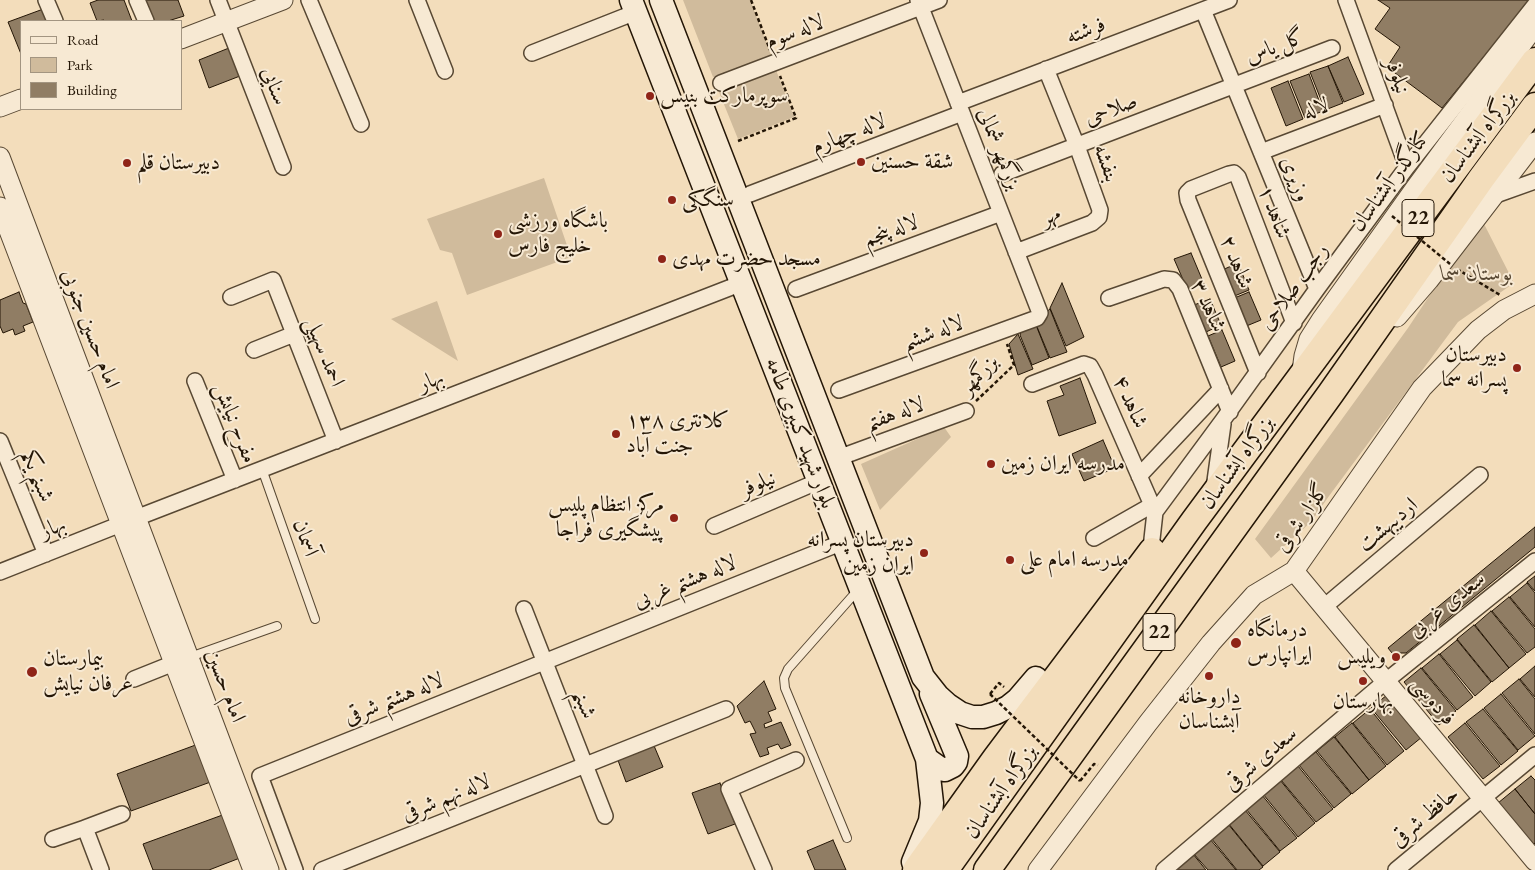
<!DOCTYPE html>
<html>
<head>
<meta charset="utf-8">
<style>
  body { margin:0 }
  #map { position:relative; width:1535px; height:870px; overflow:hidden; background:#f3ddbb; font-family:"EB Garamond",serif }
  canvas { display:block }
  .legend { position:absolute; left:20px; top:20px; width:162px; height:90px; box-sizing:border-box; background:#f7e9d3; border:1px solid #a39581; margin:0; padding:6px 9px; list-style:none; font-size:15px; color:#241606 }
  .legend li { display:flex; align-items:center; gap:10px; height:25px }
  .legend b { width:25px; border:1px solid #a39581 }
</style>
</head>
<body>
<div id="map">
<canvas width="1535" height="870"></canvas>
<ul class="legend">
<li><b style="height:6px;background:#f7e9d3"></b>Road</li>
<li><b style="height:14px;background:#d0bb9c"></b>Park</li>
<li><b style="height:14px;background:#907d64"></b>Building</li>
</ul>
</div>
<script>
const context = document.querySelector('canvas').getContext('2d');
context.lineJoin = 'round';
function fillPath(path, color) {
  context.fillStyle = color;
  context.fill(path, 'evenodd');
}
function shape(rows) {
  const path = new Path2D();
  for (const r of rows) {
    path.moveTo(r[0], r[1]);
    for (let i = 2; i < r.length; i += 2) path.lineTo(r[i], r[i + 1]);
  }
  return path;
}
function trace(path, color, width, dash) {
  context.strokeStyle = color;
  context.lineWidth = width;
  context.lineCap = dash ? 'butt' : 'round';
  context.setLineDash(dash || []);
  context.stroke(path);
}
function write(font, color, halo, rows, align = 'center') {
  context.font = font + ' "EB Garamond",Amiri,serif';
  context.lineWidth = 4;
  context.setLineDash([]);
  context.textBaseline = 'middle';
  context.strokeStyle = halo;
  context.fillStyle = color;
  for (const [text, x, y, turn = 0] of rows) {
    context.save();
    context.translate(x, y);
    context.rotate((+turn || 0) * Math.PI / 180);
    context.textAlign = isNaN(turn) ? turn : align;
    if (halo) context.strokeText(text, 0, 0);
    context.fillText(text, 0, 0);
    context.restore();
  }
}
const green = shape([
  [683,0,750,0,771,55,713,77],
  [776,70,794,117,738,139,719,92],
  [544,178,571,257,467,295,452,253,440,250,427,219],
  [1481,218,1514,283,1458,322,1329,496,1311,522,1271,558,1255,539,1408,328],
  [437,301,458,361,391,319],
  [944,427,951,437,880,510,861,464]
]);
const building = shape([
  [98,0,124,0,132,21,105,21,104,20,97,21,90,3,98,0],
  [145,0,178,0,184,16,168,21,153,21,145,0],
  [1378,0,1530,0,1442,108,1387,67,1400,47,1375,29,1390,8,1378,0],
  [46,8,51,21,21,21,21,54,8,22,46,8],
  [229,48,240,76,209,88,199,60,229,48],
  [1348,57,1364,94,1344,102,1328,66,1348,57],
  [1328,66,1343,103,1325,110,1310,72,1328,66],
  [1309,74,1323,111,1305,118,1290,81,1309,74],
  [1288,81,1303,119,1286,126,1271,88,1288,81],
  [1191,253,1204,284,1188,291,1174,259,1191,253],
  [1238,263,1249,290,1232,297,1220,271,1238,263],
  [1062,283,1084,337,1066,346,1050,308,1062,283],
  [19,292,23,303,26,304,33,322,23,326,25,331,15,335,13,329,3,333,0,326,0,300,19,292],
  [1249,292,1261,320,1244,327,1232,299,1249,292],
  [1210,299,1221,325,1206,332,1194,305,1210,299],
  [1050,309,1067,352,1050,358,1035,322,1050,309],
  [1034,320,1049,358,1032,365,1020,335,1023,327,1034,320],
  [1222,330,1235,361,1221,367,1208,336,1222,330],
  [1018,334,1033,369,1018,375,1009,344,1018,334],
  [1080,378,1096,423,1059,436,1047,401,1064,395,1060,386,1080,378],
  [1103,440,1115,468,1084,481,1072,454,1103,440],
  [1535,527,1535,547,1406,653,1392,653,1388,648,1535,527],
  [1535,576,1535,591,1527,582,1535,576],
  [1527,583,1535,593,1535,627,1510,597,1527,583],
  [1509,597,1535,629,1535,647,1527,653,1492,611,1509,597],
  [1491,611,1526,654,1509,668,1475,625,1491,611],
  [1474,625,1509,668,1492,682,1457,639,1474,625],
  [1457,640,1491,682,1475,696,1440,654,1457,640],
  [1439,654,1473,697,1457,710,1422,668,1439,654],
  [1535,666,1535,697,1520,679,1535,666],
  [1421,668,1456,711,1439,725,1404,682,1421,668],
  [1519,679,1535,699,1535,734,1502,693,1519,679],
  [764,681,776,709,768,712,772,721,764,724,765,728,781,722,791,745,781,749,778,744,767,748,769,754,760,757,750,734,756,733,750,721,745,723,737,706,764,681],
  [1501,694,1535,736,1518,750,1484,708,1501,694],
  [1387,695,1422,737,1406,750,1371,708,1387,695],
  [1370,709,1404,751,1387,765,1353,723,1370,709],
  [1483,709,1518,751,1501,765,1466,722,1483,709],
  [1352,723,1386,766,1369,780,1335,737,1352,723],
  [1465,723,1500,766,1483,779,1448,737,1465,723],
  [1334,737,1369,780,1352,794,1317,751,1334,737],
  [652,741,663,767,626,782,616,755,652,741],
  [201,743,216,780,131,811,117,774,201,743],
  [1316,752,1351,794,1334,808,1299,765,1316,752],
  [1298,766,1333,809,1316,822,1281,780,1298,766],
  [1531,776,1535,780,1535,814,1515,789,1531,776],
  [1280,780,1315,823,1298,837,1263,794,1280,780],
  [720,783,735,824,708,834,692,793,720,783],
  [1515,789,1535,814,1535,843,1532,846,1498,803,1515,789],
  [1262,795,1297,838,1280,851,1246,809,1262,795],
  [1245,810,1280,852,1263,866,1228,823,1245,810],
  [228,813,245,856,209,870,153,870,143,844,228,813],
  [1228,824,1263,867,1259,870,1237,870,1211,838,1228,824],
  [1210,839,1236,870,1208,870,1193,853,1210,839],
  [833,840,846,870,815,870,807,851,833,840],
  [1193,854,1206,870,1178,870,1176,868,1193,854]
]);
const path = shape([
  [751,0,770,50],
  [738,141,796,118,780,76],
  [1457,269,1500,295],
  [976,401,1014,365,1007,344],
  [990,694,999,683,1004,687],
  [1080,781,1094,764,1098,765]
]);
const service = shape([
  [262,469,315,619],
  [190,657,277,626],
  [847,838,785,688,784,678,788,669,857,591]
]);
const minor = shape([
  [46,0,55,21],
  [137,0,146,21],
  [218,0,283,167],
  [309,0,361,124],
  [417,0,445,71],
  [1346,0,1407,167],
  [1203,10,1317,289],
  [532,53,636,12],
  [721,83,939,0],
  [958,103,1229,0],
  [1261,152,1385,105],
  [1002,174,1332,48],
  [750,194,962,113],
  [1493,196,1535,181],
  [1016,252,1092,223,1099,217,1100,210,1077,146,1046,69],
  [796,289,1001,213],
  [231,297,273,280,336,441],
  [1109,298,1164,279,1173,280,1180,289,1230,412],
  [254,350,294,334],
  [1258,373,1188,200,1187,193,1191,189,1229,174,1234,173,1238,177,1294,323],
  [195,381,235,480],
  [1032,384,1084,364,1090,366,1095,375,1155,512],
  [839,390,1037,318,1040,313,918,0],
  [0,441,46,554],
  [838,458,966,411],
  [1139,476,1221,389],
  [1214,488,1223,424],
  [136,518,742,283],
  [714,526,819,481],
  [1094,538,1152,505],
  [1150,557,1155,512,1223,420,1317,289,1407,167,1535,5],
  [0,572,121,524],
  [1324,607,1480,475],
  [524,609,605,816],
  [134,679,184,659],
  [53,839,85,828],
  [101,870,85,828,122,814],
  [295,870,260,776,843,542],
  [322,870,726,709],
  [764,870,729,789,796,760],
  [1164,870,1386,681,1535,561],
  [1396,870,1535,755]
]);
const tertiary = shape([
  [181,39,283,0],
  [0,107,21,99],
  [0,157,269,870],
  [0,207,253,870],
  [1397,317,1429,280,1535,142],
  [1302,371,1304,356,1309,339,1321,320,1416,187,1535,26],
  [1294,571,1535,861],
  [1038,870,1148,723,1211,643,1254,595,1294,571,1422,388,1478,330,1504,310,1535,294]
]);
const secondary = shape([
  [631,0,927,759,932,803,930,821,913,862],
  [661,0,923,677,938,696,948,705,960,713,972,717,983,717,996,713,1008,707,1018,699,1036,678],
  [927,759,941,769,945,770,953,766,956,762,957,756,931,694]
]);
const trunk = shape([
  [916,870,996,758,1152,551],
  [945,870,1194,521,1535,61],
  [987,870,1331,393,1481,179,1535,106]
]);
const pathBridge = shape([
  [1392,216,1450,264],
  [990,694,1080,781]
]);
const markers = [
  [650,96,5,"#8f2418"],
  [861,162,5,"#8f2418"],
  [127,163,5,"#8f2418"],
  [672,200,5,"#8f2418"],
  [498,234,5,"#8f2418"],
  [662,259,5,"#8f2418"],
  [1517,368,5,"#8f2418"],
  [616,434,5,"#8f2418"],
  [991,464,5,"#8f2418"],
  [674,518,5,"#8f2418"],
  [924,553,5,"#8f2418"],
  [1010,560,5,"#8f2418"],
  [1236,643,6,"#8f2418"],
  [1396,657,5,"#8f2418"],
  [32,672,6,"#8f2418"],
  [1209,676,5,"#8f2418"],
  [1363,681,5,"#8f2418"]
];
const shields = [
  [1418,218,32],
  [1159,632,32]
];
const shieldNames = [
  ["22",1418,218],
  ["22",1159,632]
];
const streetNames = [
  ["فرشته",1086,31,-21],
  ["لاله سوم",795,32,-21],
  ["گل یاس",1275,47,-21],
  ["نیلوفر",1397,76,70],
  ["سنایی",274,86,69],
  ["لاله",1316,109,-21],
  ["صلاحی",1111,110,-21],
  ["لاله چهارم",849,134,-21],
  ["بزرگراه آبشناسان",1478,137,-53],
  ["بزرگمهر شمالی",999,149,69],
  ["بنفشه",1106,163,70],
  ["وزیری",1295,179,68],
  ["کنارگذر آبشناسان",1390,182,-54],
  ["شاهد ۱",1274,212,69],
  ["مهر",1051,216,-21],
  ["لاله پنجم",891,231,-20],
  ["شاهد ۲",1236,262,68],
  ["رجب صلاحی",1294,287,-54],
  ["شاهد ۳",1208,306,65],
  ["امام حسین جنوبی",90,329,69],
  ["لاله ششم",933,333,-20],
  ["احمد سهیلی",324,352,68],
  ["بزرگمهر",979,375,-46],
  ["بهار",431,381,-21],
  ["شاهد ۴",1130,402,66],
  ["لاله هفتم",895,414,-20],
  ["مفرح نیایش",235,423,69],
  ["بلوار شهید کبیری طامه",800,433,69],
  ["بزرگراه آبشناسان",1237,463,-54],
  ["شبنم یکم",37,476,68],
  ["نیلوفر",758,484,-23],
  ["گلزار شرقی",1302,518,-55],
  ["اردیبهشت",1388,525,-40],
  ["بهار",53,528,-21],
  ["آسمان",305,538,70],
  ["لاله هشتم غربی",685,582,-22],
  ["سعدی غربی",1447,605,-39],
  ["امام حسین",225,686,69],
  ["لاله هشتم شرقی",394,699,-22],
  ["فردوسی",1433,701,50],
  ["شبنم",584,704,69],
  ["سعدی شرقی",1261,759,-40],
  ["بزرگراه آبشناسان",1001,792,-55],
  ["لاله نهم شرقی",446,798,-22],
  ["حافظ شرقی",1425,817,-40]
];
const poiNames = [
  ["سوپرمارکت بنیس",660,96],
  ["شقة حسنين",871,162],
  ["دبیرستان قلم",137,163],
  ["سنگکی",682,200],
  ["باشگاه ورزشی",508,221],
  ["خلیج فارس",508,246],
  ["مسجد حضرت مهدی",672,259],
  ["دبیرستان",1507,355,"right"],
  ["پسرانه سما",1507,380,"right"],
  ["کلانتری ۱۳۸",626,421],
  ["جنت آباد",626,446],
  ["مدرسه ایران زمین",1001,464],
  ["مرکز انتظام پلیس",664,505,"right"],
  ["پیشگیری فراجا",664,530,"right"],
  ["دبیرستان پسرانه",914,540,"right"],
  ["ایران زمین",914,565,"right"],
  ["مدرسه امام علی",1020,560],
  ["درمانگاه",1247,630],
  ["ایرانپارس",1247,655],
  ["ویلیس",1386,657,"right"],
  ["بيمارستان",43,659],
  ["عرفان نيايش",43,684],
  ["داروخانه",1209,697,"center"],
  ["آبشناسان",1209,722,"center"],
  ["بهارستان",1363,702,"center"]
];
const parkNames = [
  ["بوستان سما",1477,274]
];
fillPath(green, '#d0bb9c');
fillPath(building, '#907d64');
trace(building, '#241606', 1);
trace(service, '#584833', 10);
trace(minor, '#584833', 18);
trace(tertiary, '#584833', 21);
trace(secondary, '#241606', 25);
trace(trunk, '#241606', 29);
trace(path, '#241606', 2.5, [4, 2.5]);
trace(service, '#f7e9d3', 8);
trace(minor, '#f7e9d3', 15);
trace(tertiary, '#f7e9d3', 19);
trace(secondary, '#f7e9d3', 22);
trace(trunk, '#f3ddbb', 26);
trace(pathBridge, '#241606', 2.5, [4, 2.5]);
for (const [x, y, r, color] of markers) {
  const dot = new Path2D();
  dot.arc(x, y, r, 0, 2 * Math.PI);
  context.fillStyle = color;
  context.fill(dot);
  trace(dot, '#f7e9d3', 2);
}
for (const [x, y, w] of shields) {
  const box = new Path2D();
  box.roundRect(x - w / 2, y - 18.5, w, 37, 4);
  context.fillStyle = '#f7e9d3';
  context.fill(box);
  trace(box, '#241606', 1);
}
write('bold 21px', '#241606', null, shieldNames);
write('22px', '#241606', '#f7e9d3', streetNames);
write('22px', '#241606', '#f7e9d3', poiNames, 'left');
write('italic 22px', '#584833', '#f7e9d3', parkNames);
</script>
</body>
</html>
